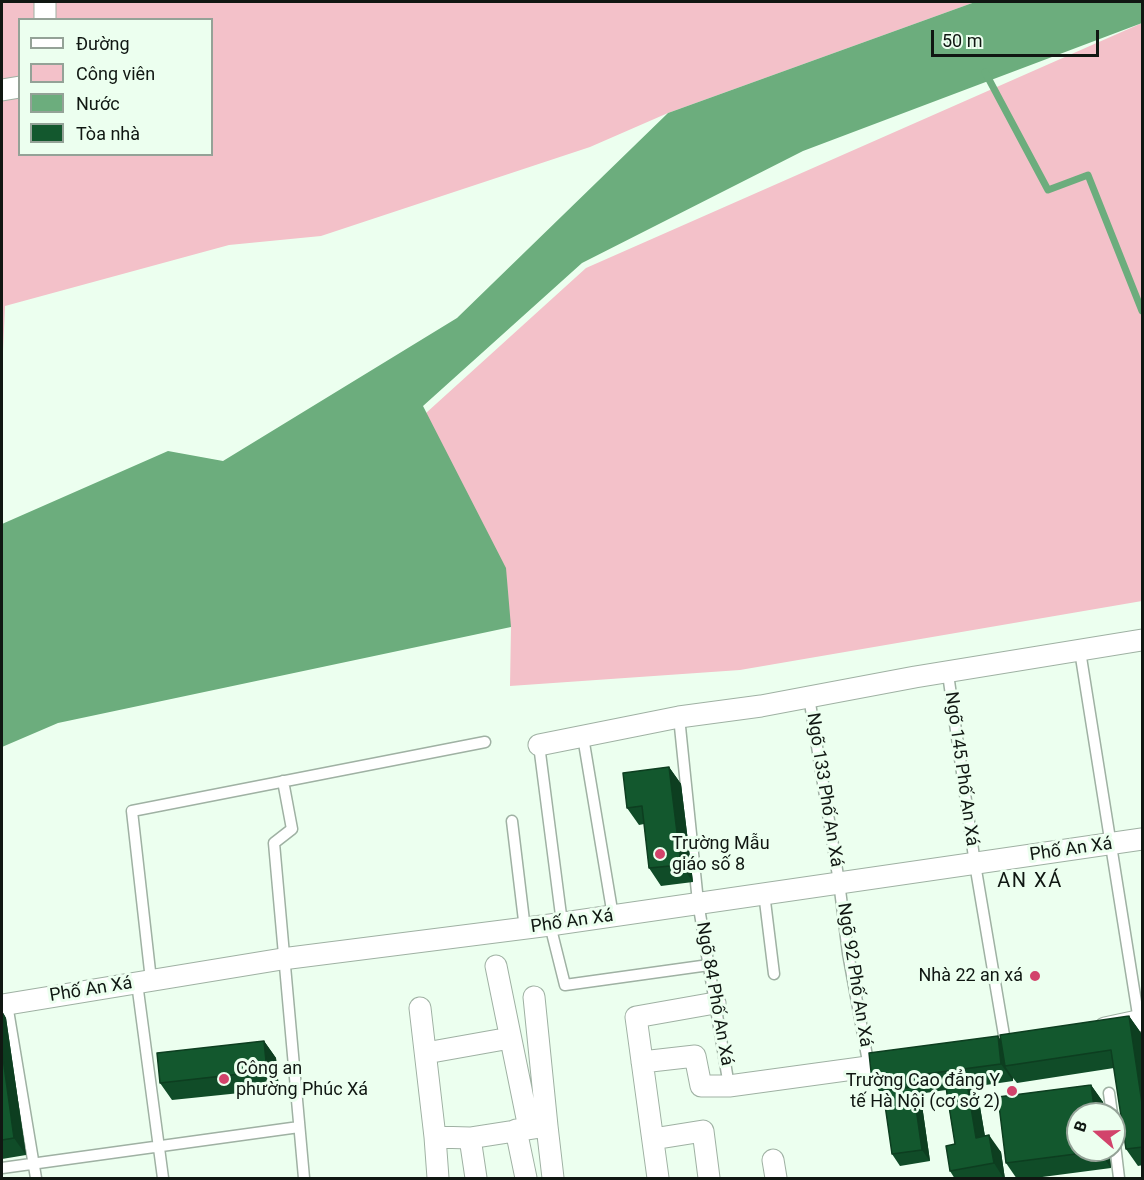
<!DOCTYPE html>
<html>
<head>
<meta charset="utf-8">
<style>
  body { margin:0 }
  #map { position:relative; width:1144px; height:1180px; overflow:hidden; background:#ecffef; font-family:Roboto,sans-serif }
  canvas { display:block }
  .frame { position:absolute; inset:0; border:3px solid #101712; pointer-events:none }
  .legend { position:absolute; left:18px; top:18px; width:195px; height:138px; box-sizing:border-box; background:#ecffef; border:2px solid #94a297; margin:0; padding:8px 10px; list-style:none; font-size:18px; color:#101712 }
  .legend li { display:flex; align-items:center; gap:12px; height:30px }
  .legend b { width:30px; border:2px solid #94a297 }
  .north { position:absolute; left:1066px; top:1102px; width:60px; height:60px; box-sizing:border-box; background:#ecffef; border:2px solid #94a297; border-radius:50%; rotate:290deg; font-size:16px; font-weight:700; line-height:24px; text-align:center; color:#101712 }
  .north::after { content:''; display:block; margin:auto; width:21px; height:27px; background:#d2436b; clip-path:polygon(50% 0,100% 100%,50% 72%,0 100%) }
  .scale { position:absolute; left:931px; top:30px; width:168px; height:27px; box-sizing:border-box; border:3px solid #101712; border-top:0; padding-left:8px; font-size:18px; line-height:21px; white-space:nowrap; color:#101712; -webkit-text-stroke:4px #ecffef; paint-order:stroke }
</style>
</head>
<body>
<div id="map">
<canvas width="1144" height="1180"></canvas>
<div class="frame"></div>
<ul class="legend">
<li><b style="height:8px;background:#fff"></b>Đường</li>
<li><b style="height:16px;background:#f3c1c9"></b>Công viên</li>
<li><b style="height:16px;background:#6cad7d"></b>Nước</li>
<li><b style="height:16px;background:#13582e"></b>Tòa nhà</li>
</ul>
<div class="north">B</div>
<div class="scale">50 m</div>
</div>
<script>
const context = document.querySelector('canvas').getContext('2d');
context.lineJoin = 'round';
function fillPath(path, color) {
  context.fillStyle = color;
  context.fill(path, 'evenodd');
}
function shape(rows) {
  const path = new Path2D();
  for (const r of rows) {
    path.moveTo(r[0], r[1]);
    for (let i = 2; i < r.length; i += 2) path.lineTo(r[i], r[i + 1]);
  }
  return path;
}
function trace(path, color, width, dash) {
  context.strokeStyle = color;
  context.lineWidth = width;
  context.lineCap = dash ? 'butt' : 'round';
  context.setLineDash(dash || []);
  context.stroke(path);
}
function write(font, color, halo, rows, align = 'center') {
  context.font = font + ' Roboto,sans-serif';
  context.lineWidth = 6;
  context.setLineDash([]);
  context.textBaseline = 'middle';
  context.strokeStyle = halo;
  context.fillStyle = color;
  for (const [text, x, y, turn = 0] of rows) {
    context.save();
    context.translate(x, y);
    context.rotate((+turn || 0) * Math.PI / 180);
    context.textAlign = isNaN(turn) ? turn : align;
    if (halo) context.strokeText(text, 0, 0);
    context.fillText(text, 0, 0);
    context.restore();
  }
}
const green = shape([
  [2,2,975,2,668,113,590,147,321,236,229,245,5,306,2,375],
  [20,20,212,20,212,154,20,154],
  [1142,23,1142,601,740,670,510,686,511,627,426,413,586,268]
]);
const water = shape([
  [975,2,1142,2,1142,23,803,151,582,263,423,406,506,568,511,627,58,723,2,747,2,524,168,451,223,461,457,318,668,113]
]);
const stream = shape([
  [985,72,1048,190,1088,175,1142,311]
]);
const service = shape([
  [1080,651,1139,1021],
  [948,674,975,864,1006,1047],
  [809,697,839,882,848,953,869,1067],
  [679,717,698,902,729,1086],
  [583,737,613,916],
  [539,745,562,923],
  [283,781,292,829,274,843,304,1178],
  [512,821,525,929],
  [764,893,774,974],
  [550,925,565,985,709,965],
  [151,980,132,811,485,742],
  [137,983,163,1178],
  [7,1004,36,1178],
  [1109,1093,1112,1114],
  [1114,1136,1119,1178],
  [2,1168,299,1127]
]);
const minor = shape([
  [45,2,45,20],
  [2,90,20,87],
  [539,745,679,717,761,706,915,677,1142,640],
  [496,966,529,1128],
  [534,997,547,1126],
  [2,1005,282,959,550,925,1142,839],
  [420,1008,435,1137],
  [1105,1028,1142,1020],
  [426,1053,510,1038],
  [642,1062,695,1056,701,1086,729,1086,897,1063],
  [516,1130,526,1178],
  [470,1138,476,1178],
  [653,1139,703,1131,709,1178],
  [773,1160,776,1178],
  [438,1178,435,1137,470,1138,547,1126,553,1178],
  [658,1178,636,1017,715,1003]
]);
const wall = shape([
  [669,767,681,784,693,882,661,886,649,868,644,824,639,825,627,808],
  [2,1011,6,1018,26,1155,2,1159],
  [1129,1016,1141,1033,1143,1045,1143,1165,1138,1166,1126,1149,1114,1068,1017,1083,1013,1078,1013,1081,972,1087,978,1095,985,1136,1001,1152,1005,1179,955,1179,950,1171,955,1144,946,1090,918,1094,921,1098,930,1161,900,1166,892,1154,884,1098,872,1081,1001,1040],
  [264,1041,276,1058,279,1089,172,1100,160,1083],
  [1091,1085,1103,1102,1105,1114,1078,1114,1078,1150,1109,1150,1111,1168,1027,1179,1017,1179,1006,1163,998,1097]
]);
const shadedWall = shape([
  [669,767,681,784,693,882,681,865],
  [2,1011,6,1018,26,1155,14,1138,2,1051],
  [1129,1016,1141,1033,1143,1045,1143,1110],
  [998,1036,1010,1053,1005,1066,1013,1078,1013,1081,1001,1064],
  [264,1041,276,1058,279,1089,267,1071],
  [966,1077,978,1095,988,1155,976,1138],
  [1091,1085,1103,1102,1105,1114,1095,1114],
  [913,1087,921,1098,930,1161,922,1150],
  [989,1135,1001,1152,1005,1179,1004,1179,994,1163],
  [1099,1150,1109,1150,1111,1168,1099,1151]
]);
const building = shape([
  [669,767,681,865,649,868,642,806,627,808,623,773,669,767],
  [1129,1016,1143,1110,1143,1147,1126,1149,1111,1050,1005,1066,1000,1035,1129,1016],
  [998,1036,1001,1064,872,1081,869,1053,998,1036],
  [264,1041,267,1071,160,1083,157,1053,264,1041],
  [2,1051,14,1138,2,1140,2,1051],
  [966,1077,976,1138,989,1135,994,1163,950,1171,946,1146,955,1144,945,1081,966,1077],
  [1091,1085,1095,1114,1078,1114,1078,1150,1099,1150,1099,1151,1006,1163,998,1097,1091,1085],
  [913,1087,922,1150,892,1154,883,1091,913,1087]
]);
const markers = [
  [660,854,6,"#d2436b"],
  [1035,976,6,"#d2436b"],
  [224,1079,6,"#d2436b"],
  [1012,1091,6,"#d2436b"]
];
const streetNames = [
  ["Ngõ 145 Phố An Xá",961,769,82],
  ["Ngõ 133 Phố An Xá",824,790,81],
  ["Phố An Xá",1071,850,-8],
  ["Phố An Xá",572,922,-8],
  ["Ngõ 92 Phố An Xá",854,975,81],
  ["Phố An Xá",91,990,-9],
  ["Ngõ 84 Phố An Xá",714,994,80]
];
const poiNames = [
  ["Trường Mẫu",672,844],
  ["giáo số 8",672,865],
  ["Nhà 22 an xá",1023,976,"right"],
  ["Công an",236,1069],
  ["phường Phúc Xá",236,1090],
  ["Trường Cao đẳng Y",1000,1081,"right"],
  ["tế Hà Nội (cơ sở 2)",1000,1102,"right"]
];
const neighbourhoodNames = [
  ["AN XÁ",1030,882]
];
fillPath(green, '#f3c1c9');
fillPath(water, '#6cad7d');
trace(stream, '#6cad7d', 7);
trace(service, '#9fb1a3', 13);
trace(minor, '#9fb1a3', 23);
trace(service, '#fff', 10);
trace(minor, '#fff', 21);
fillPath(wall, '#104c28');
fillPath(shadedWall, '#0d3e20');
fillPath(building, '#13582e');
trace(building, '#0d3e20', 1.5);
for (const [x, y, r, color] of markers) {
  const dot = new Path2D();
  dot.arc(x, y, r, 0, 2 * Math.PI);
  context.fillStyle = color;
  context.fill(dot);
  trace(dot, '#ecffef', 2);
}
write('18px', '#101712', '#ecffef', streetNames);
write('18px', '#101712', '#ecffef', poiNames, 'left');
context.letterSpacing = '1.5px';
write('20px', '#101712', '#ecffef', neighbourhoodNames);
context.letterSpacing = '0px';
</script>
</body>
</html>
